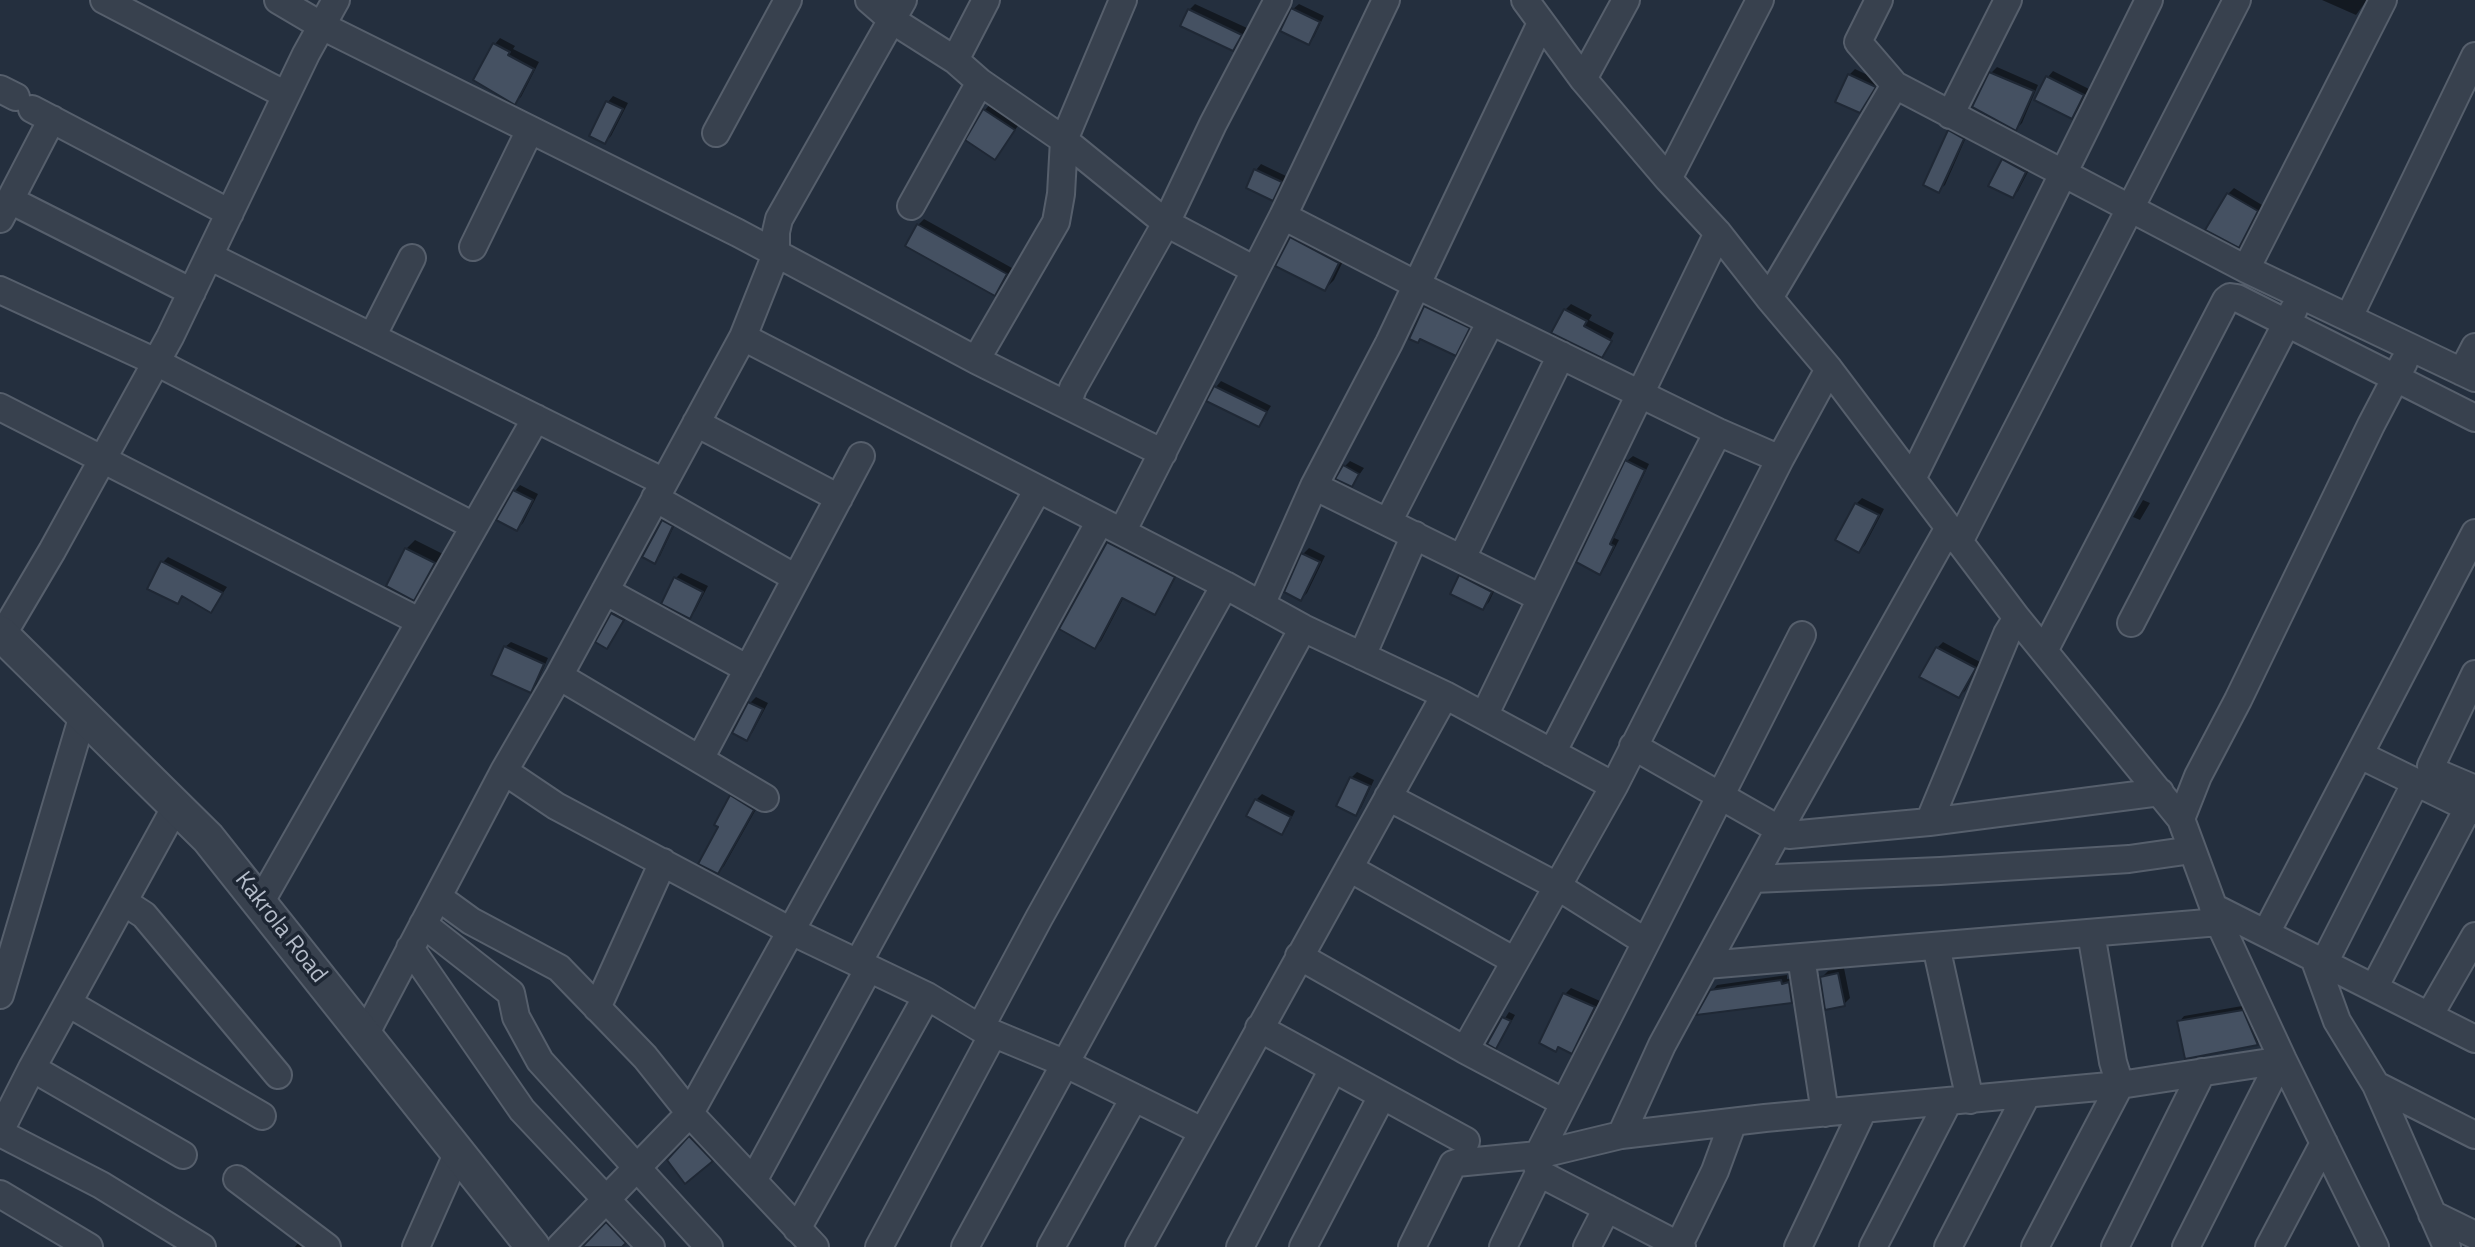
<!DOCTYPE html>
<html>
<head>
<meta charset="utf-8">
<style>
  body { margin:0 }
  canvas { display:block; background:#242f3e }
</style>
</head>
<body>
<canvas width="2475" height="1247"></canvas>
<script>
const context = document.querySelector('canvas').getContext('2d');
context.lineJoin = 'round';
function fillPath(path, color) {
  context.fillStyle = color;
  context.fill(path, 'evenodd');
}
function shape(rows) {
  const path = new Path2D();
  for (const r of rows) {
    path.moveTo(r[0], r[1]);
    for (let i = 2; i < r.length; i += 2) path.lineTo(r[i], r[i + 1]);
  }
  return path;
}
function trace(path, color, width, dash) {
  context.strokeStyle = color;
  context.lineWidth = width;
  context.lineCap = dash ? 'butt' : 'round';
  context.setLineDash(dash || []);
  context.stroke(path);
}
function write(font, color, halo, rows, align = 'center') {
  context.font = font + ' "Titillium Web",sans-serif';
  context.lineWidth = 7;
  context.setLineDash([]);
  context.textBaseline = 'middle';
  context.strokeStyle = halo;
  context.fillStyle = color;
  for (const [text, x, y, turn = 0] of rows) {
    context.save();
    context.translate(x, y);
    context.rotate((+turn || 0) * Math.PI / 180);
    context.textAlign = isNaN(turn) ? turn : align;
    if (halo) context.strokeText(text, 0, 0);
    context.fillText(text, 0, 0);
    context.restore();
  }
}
const shadow = shape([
  [2322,0,2367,0,2356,15],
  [1195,4,1247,28,1233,49,1189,10],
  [1299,4,1324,16,1314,37,1309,43,1293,9],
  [500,38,515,46,513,49,539,62,521,97,515,102,475,79,495,44],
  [1997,67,2038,85,2022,123,2016,129,1991,73],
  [1855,69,1880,81,1860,111,1849,75],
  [2053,71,2089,89,2078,111,2072,117,2048,77],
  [613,96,628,103,611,136,605,142,608,102],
  [990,104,1020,123,995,158,968,140,985,110],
  [1955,126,1968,133,1945,185,1939,190,1949,131],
  [2009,154,2031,166,2018,191,2013,196,2003,160],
  [1261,164,1286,176,1278,193,1273,198,1256,170],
  [2234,188,2262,205,2245,240,2239,246,2228,194],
  [924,219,1012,268,1000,288,995,294,918,225],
  [1300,229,1347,253,1334,280,1325,289,1291,238],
  [1431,301,1474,322,1461,348,1455,354,1425,307],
  [1571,304,1592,315,1589,320,1614,333,1604,352,1606,352,1602,356,1565,310],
  [1221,381,1271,406,1259,425,1216,387],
  [1633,456,1649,464,1614,538,1619,540,1605,567,1600,572,1627,461],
  [1350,461,1364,468,1352,485,1344,467],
  [520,485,538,494,523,523,517,529,515,491],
  [1862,498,1884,509,1865,545,1859,551,1856,504],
  [2143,500,2150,503,2140,520,2133,517],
  [669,515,677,520,660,556,655,561,663,521],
  [1114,537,1179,571,1160,607,1155,613,1124,597,1101,641,1095,647,1108,543],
  [415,540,443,554,423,589,414,599,406,549],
  [1309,548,1325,556,1307,593,1301,599,1303,554],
  [168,557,227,587,211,611,184,596,178,602,162,563],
  [1466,570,1497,585,1489,602,1483,608,1460,576],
  [681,573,708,586,695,611,689,617,676,578],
  [618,608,629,614,607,647,598,642,613,614],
  [511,642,548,658,536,685,530,691,505,647],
  [1943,642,1980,662,1965,691,1959,696,1922,677,1937,648],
  [756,697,768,703,752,733,746,739,734,732,750,703],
  [1357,772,1374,780,1361,808,1356,814,1351,778],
  [737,791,759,804,724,866,718,872,731,796],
  [1262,794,1295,811,1287,827,1282,832,1256,800],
  [1844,968,1850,998,1844,1004,1822,977,1828,971],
  [1787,975,1787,979,1794,978,1797,996,1791,1001,1711,992,1717,985],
  [1571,988,1600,1001,1577,1046,1571,1052,1560,1046,1556,1050,1565,994],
  [2248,1005,2263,1037,2258,1043,2186,1057,2179,1022,2184,1016],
  [1509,1012,1515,1015,1501,1041,1495,1046,1489,1043],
  [696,1132,718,1155,712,1160,669,1160],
  [616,1215,634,1233,620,1247,584,1247],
  [302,1238,314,1247,295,1247]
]);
const building = shape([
  [1291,8,1320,22,1309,45,1280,31,1291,8],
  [1188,9,1242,35,1233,51,1180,26,1188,9],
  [493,43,510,52,508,55,534,69,515,105,473,80,493,43],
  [1989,72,2034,91,2016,131,1972,107,1989,72],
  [1848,74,1876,87,1860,113,1835,102,1848,74],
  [2046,76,2084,95,2072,119,2034,100,2046,76],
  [606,101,623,109,605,144,589,136,606,101],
  [983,109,1015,130,995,160,965,140,983,109],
  [1948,130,1964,139,1939,193,1923,185,1948,130],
  [2002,159,2026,172,2013,198,1988,186,2002,159],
  [1254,169,1282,182,1273,201,1246,188,1254,169],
  [2227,193,2258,211,2239,248,2205,230,2227,193],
  [917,224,1007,274,995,296,905,246,917,224],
  [1290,237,1339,263,1325,291,1275,266,1290,237],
  [1424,306,1470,328,1456,356,1420,339,1418,343,1409,339,1424,306],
  [1564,309,1587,321,1584,326,1612,341,1602,358,1551,333,1564,309],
  [1214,386,1267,412,1259,427,1206,401,1214,386],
  [1625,460,1645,470,1610,544,1614,546,1600,575,1576,562,1625,460],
  [1343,465,1359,474,1352,487,1335,479,1343,465],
  [513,490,533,500,517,531,496,520,513,490],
  [1855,503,1879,515,1859,553,1835,540,1855,503],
  [662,520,673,526,655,564,642,557,662,520],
  [1107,542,1175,577,1155,615,1122,598,1095,649,1059,629,1107,542],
  [405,548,435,563,414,601,386,586,405,548],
  [1301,553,1320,562,1301,601,1284,592,1301,553],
  [161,561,223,593,211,613,182,596,178,604,147,589,161,561],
  [1459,575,1492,592,1483,610,1450,594,1459,575],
  [674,577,703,592,690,619,661,604,674,577],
  [611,613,624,620,607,649,595,642,611,613],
  [504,646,544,664,531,693,491,675,504,646],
  [1936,647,1976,668,1959,698,1919,677,1936,647],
  [748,702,763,709,747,741,732,733,748,702],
  [1350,777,1370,786,1356,816,1336,806,1350,777],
  [730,795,754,810,718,874,698,864,718,827,714,825,730,795],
  [1255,799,1291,817,1282,835,1246,816,1255,799],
  [1838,973,1845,1006,1825,1010,1820,977,1838,973],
  [1781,980,1782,984,1789,982,1792,1003,1696,1015,1710,990,1781,980],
  [1563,993,1595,1007,1572,1054,1558,1047,1556,1052,1539,1043,1563,993],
  [2243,1010,2258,1045,2185,1059,2177,1021,2243,1010],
  [1502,1017,1511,1021,1496,1049,1487,1044,1502,1017],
  [689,1136,713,1161,685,1184,667,1160,689,1136],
  [606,1222,626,1243,622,1247,582,1247,606,1222]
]);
const minor = shape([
  [104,0,286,95],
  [278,0,322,26,738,233,976,360,1056,222,1061,194,1064,140,1123,0],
  [869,0,892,20,955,60,980,82,1064,140,1166,223,1255,270],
  [903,0,779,219,776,232,776,254,743,337,1225,585,1303,628,1445,695,1614,786,1780,459,1718,432,1417,285,1283,216],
  [1525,0,1583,79,1668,179,1718,233,1769,298,1829,369,2017,618,2181,819,2219,922,2283,1060,2375,1247],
  [1879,0,1858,42,1895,85],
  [955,60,986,0],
  [1583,79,1626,0],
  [0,89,16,97],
  [32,109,230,213],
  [1950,115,2008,0],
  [716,133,788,0],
  [1668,179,1760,0],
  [10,200,192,292],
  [911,206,980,82],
  [0,219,52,119],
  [473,247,530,130],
  [209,256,664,482],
  [2246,269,2383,0],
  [0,290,156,362,474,526],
  [1769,298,1895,85,2246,269,2475,378],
  [2349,317,2475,56],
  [372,337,412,258],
  [976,360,1163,453],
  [2462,372,2475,347],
  [1067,405,1073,388,1166,223,1213,124,1278,0],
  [0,407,419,621],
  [696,423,839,498],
  [1780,459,1829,369],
  [1912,479,2149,0],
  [1314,486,1541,598],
  [655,498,796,578],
  [1388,522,1491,321],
  [1122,532,1283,216,1386,0],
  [1959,542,2237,0],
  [1462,558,1561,355],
  [605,591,748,669],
  [1261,605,1314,486,1389,343,1541,23],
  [2131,623,2294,309],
  [0,639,52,551,170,337,306,54,336,0],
  [2044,651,2226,300,2230,297,2237,298,2475,418],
  [1362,656,1415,535],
  [2475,674,2431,766,2435,772,2475,789],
  [559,676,765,798],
  [1484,716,1718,233],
  [1633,746,1789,835,1929,822,2160,792],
  [1552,753,1718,432],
  [2360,755,2475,811],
  [700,759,861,456],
  [504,771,556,806,791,931,927,996,980,1028,1064,1063,1202,1131],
  [1388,797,1557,886,1646,942],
  [2181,819,2198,776,2238,700,2371,425,2404,362],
  [1929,822,2007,634,2017,618],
  [1349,868,1515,961],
  [1753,879,1940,871,2129,859,2192,850],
  [438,897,471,921,559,968,645,1057,693,1117,815,1247],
  [124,902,144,915,278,1075],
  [260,903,536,418],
  [2213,907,2475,1039],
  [423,924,511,993,516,1017,540,1061,709,1247],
  [2266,933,2475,533],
  [1936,946,1970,1100],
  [410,948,522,1110,651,1247],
  [1299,956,1465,1050],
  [1801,957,1825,1113],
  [2314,958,2337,1021,2376,1085,2475,1135],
  [858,963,1100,521],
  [2324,963,2416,782],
  [1706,965,2219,922],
  [2374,988,2468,808],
  [0,995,83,715],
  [68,1003,262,1116],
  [597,1008,663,862],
  [2429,1016,2475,936],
  [980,1028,1039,918,1225,585],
  [1259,1028,1466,1141],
  [365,1035,504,771,559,676,743,337],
  [32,1068,183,1155],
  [2376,1085,2447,1247],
  [1563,1102,1465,1050,1614,786],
  [0,1131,32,1068,176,806],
  [0,1133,101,1185,202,1247],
  [1621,1135,1662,1045,1779,830,1948,529],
  [237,1179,327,1247],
  [753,1181,869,968],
  [0,1194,89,1247],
  [2432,1214,2475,1235],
  [797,1229,927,996],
  [1679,1245,1715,1171,1733,1122],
  [416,1247,458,1152],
  [560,1247,690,1113,869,790,1038,489],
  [879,1247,993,1034],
  [965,1247,1303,628],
  [1051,1247,1134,1098],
  [1139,1247,1445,695],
  [1240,1247,1333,1069],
  [1303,1247,1382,1096],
  [1412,1247,1453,1164,1456,1163,1538,1155,1621,1135,1765,1118,2120,1085,2283,1060],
  [1503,1247,1539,1173],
  [1587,1247,1607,1208],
  [1682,1247,1539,1173,1537,1165,1538,1155,1802,635],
  [1798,1247,1863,1110],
  [1873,1247,1948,1102],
  [1948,1247,2027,1094],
  [2035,1247,2120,1085,2113,1062,2091,933],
  [2115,1247,2202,1072],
  [2186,1247,2280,1061],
  [2269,1247,2324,1143]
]);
const tertiary = shape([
  [0,633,208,838,533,1247]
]);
const streetNames = [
  ["Kakrola Road",280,928,52]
];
fillPath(shadow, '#0007');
fillPath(building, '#455162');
trace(building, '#1f2835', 2);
trace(minor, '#565f6c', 30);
trace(tertiary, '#565f6c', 37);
trace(minor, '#38414e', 26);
trace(tertiary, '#38414e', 33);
write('24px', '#b4bcc9', '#1d2633', streetNames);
</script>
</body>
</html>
